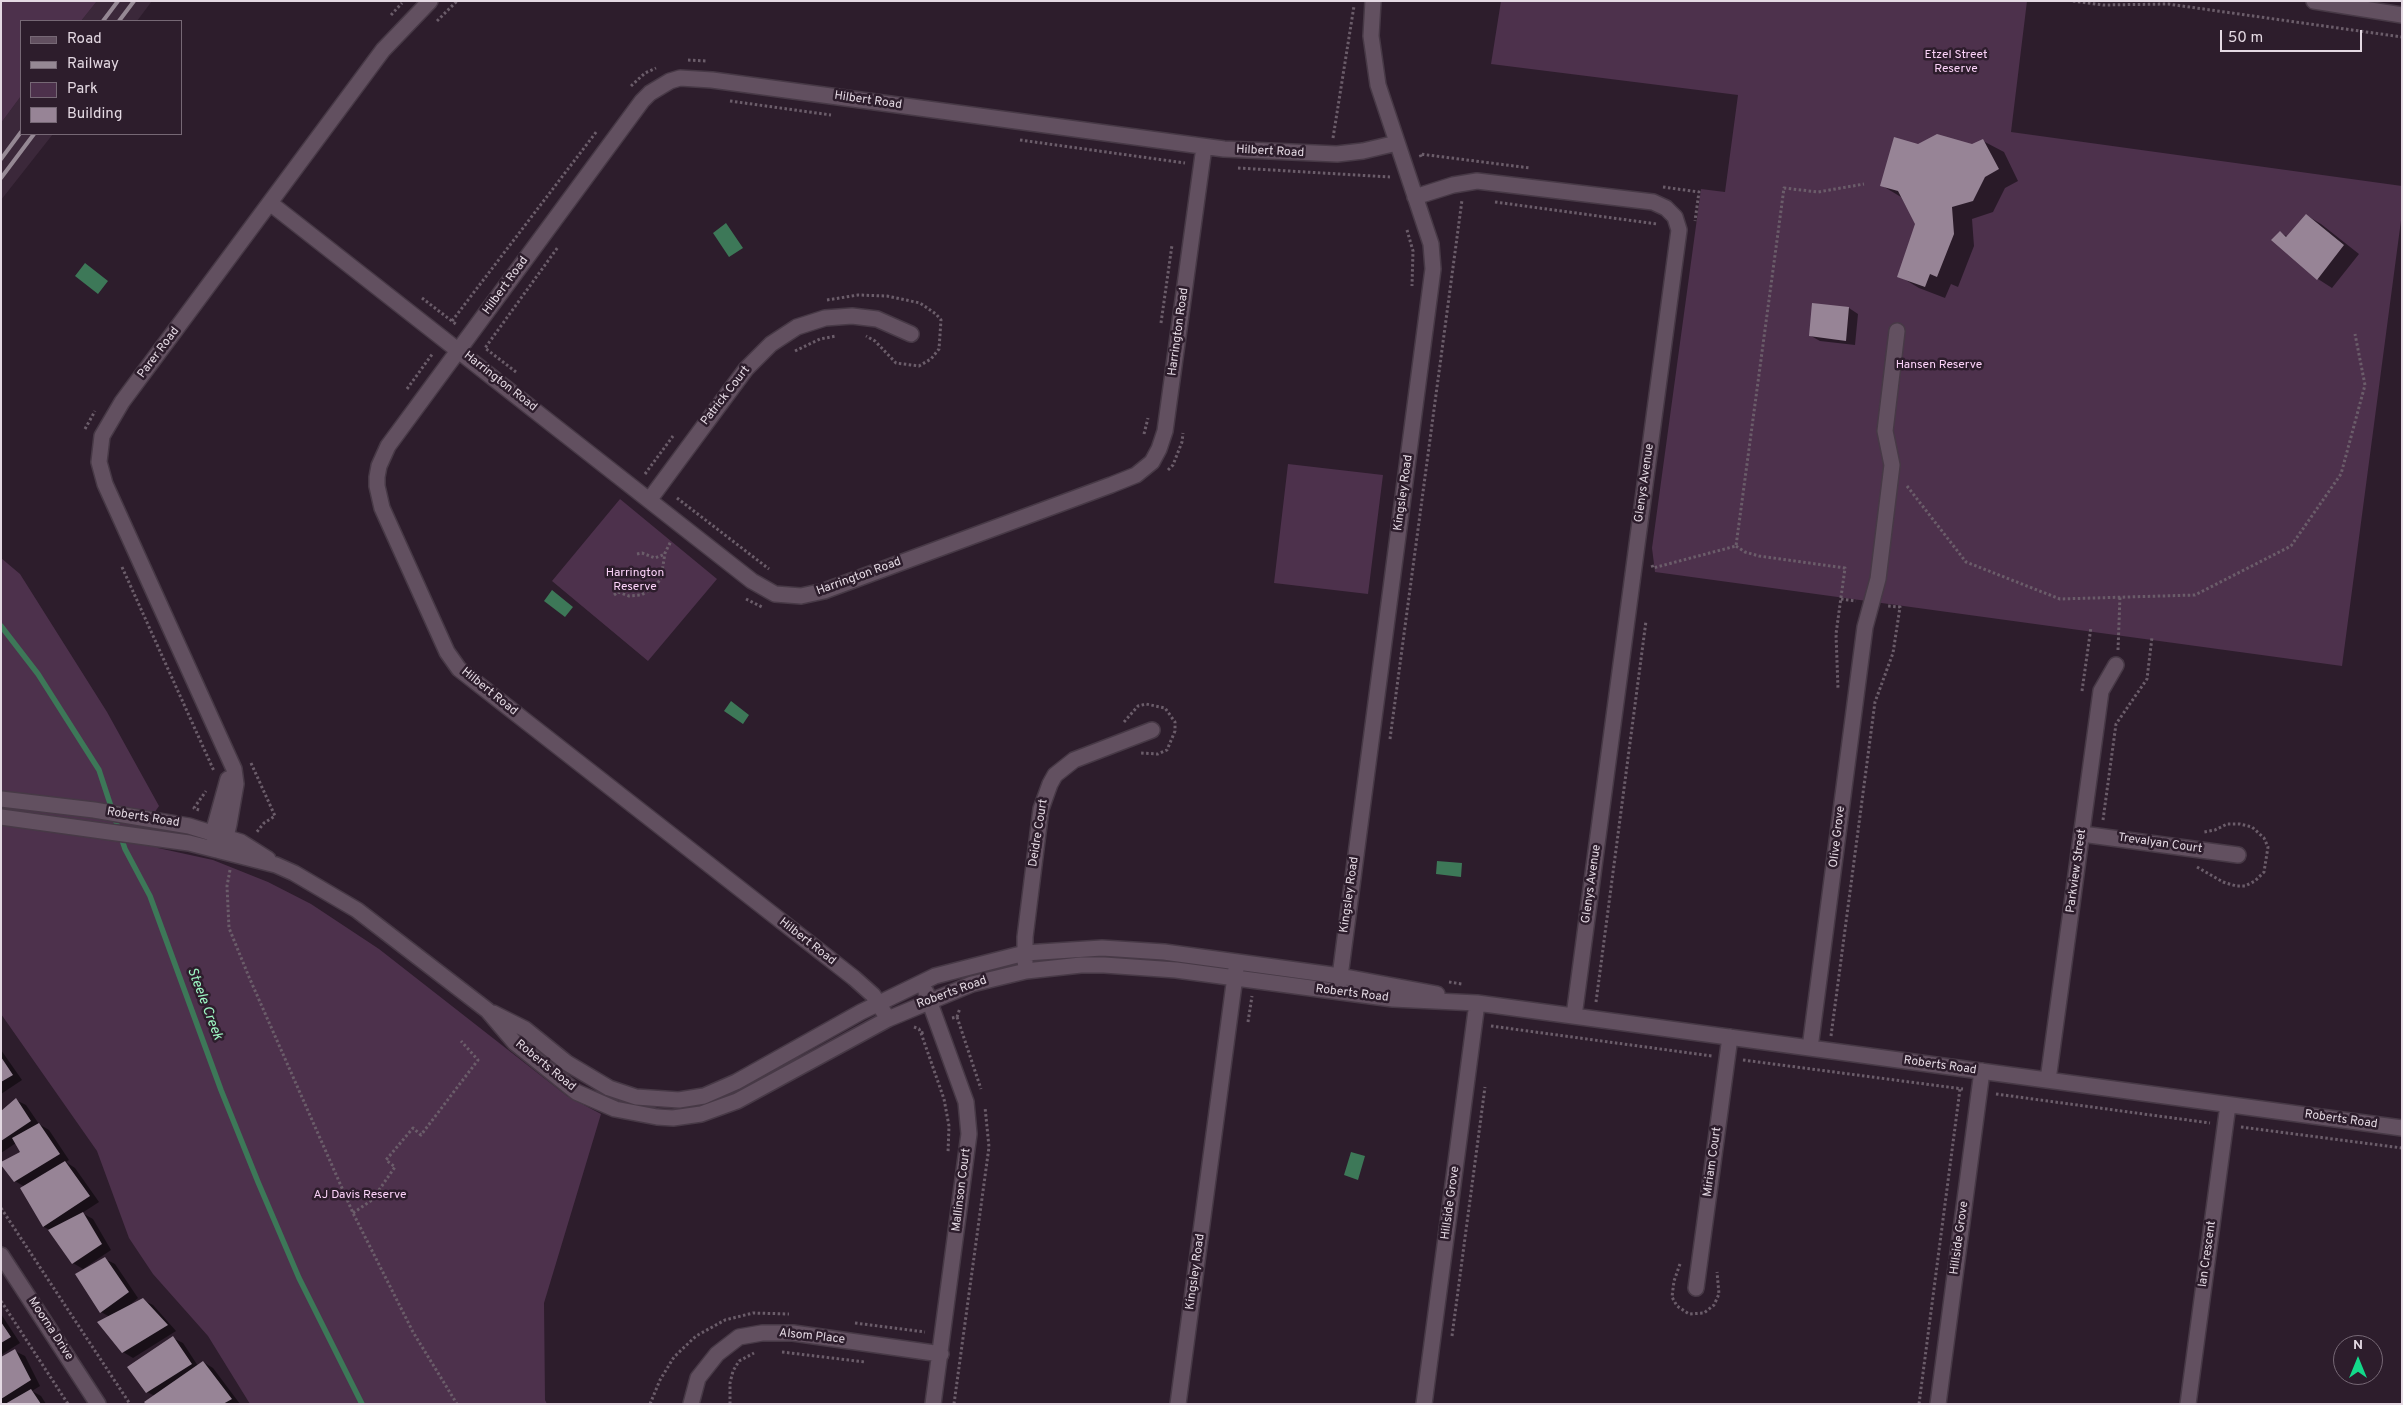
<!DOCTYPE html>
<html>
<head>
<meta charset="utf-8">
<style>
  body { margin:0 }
  #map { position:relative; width:2403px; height:1405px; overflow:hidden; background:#2d1d2c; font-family:Overpass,sans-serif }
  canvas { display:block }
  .frame { position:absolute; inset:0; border:2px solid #e4d9e3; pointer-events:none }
  .legend { position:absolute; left:20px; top:20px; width:162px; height:115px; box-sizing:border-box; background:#2d1d2c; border:1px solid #766875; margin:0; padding:6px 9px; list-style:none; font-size:15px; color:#e4d9e3 }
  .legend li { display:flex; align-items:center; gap:10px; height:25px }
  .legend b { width:25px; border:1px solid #766875 }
  .north { position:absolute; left:2333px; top:1335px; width:50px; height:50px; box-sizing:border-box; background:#2d1d2c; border:1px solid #766875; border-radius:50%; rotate:0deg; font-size:14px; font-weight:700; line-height:20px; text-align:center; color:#e4d9e3 }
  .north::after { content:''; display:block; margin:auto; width:18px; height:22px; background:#13d98a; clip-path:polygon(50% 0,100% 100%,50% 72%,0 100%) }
  .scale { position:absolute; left:2220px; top:30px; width:142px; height:22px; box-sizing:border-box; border:2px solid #e4d9e3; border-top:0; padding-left:6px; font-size:15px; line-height:18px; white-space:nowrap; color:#e4d9e3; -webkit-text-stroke:4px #2d1d2c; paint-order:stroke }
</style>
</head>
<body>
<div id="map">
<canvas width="2403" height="1405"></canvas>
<div class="frame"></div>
<ul class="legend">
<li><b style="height:6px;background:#625060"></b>Road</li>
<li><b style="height:6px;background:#958894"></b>Railway</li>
<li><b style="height:14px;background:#4d314c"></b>Park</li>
<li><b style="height:14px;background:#978496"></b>Building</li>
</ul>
<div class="north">N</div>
<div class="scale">50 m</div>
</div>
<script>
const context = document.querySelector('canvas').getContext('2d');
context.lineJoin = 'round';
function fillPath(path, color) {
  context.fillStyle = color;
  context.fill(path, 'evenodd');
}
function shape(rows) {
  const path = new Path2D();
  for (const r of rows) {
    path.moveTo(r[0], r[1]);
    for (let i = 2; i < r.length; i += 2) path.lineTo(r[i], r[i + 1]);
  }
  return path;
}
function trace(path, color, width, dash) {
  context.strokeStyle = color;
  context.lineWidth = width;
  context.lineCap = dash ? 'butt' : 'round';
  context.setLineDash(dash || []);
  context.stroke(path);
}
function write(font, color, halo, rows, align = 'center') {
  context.font = font + ' Overpass,sans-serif';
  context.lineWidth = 5;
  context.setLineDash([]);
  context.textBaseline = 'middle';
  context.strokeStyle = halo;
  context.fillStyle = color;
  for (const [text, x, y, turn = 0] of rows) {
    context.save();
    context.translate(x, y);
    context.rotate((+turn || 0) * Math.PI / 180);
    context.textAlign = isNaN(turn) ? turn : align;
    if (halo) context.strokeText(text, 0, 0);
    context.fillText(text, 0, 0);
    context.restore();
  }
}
const built = shape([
  [97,1,152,1,137,21,81,21],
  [21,96,21,134,53,134,1,200,1,123]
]);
const green = shape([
  [1,1,97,1,81,21,21,21,21,96,1,123],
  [1501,1,2027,1,2011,132,2402,186,2402,213,2342,666,1655,572,1652,548,1701,189,1725,192,1738,95,1491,64],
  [1288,464,1383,475,1368,594,1274,583],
  [620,499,717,579,648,661,552,581],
  [1,558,20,574,107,712,159,806,152,816,158,848,213,860,268,882,311,904,379,949,567,1096,601,1114,544,1303,545,1400,547,1404,250,1404,208,1336,153,1274,129,1238,97,1151,1,1014]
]);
const water = shape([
  [726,223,743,248,729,257,713,233],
  [85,263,108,281,98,294,75,276],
  [552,590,573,607,565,617,544,601],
  [731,701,749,715,743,724,724,711],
  [1437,861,1462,863,1461,877,1436,874],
  [1351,1152,1365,1156,1358,1180,1344,1175]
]);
const shadow = shape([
  [1983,141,2004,152,2018,181,2005,188,1993,212,1972,219,1974,246,1958,287,1951,284,1945,298,1919,288,1899,276,1916,224,1901,197,1881,185,1918,145,1973,145],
  [2306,215,2321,224,2359,254,2332,288,2318,279,2281,233,2288,237],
  [1849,308,1858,314,1855,345,1820,341,1811,336],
  [1,1050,22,1080,1,1094],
  [16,1100,26,1105,39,1124,49,1130,69,1160,66,1162,75,1168,99,1202,82,1213,93,1219,111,1250,83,1269,73,1263,50,1230,44,1227,25,1187,15,1181,21,1153,16,1143,1,1153,1,1108,4,1111],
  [105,1259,115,1264,138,1298,124,1310,143,1300,153,1305,176,1331,133,1358,123,1352,110,1317,101,1312],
  [1,1314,20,1343,1,1355],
  [173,1338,183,1343,198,1366,203,1362,213,1368,240,1404,148,1404,155,1396,147,1392],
  [15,1351,25,1356,40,1386,32,1391,41,1396,46,1404,1,1404,1,1359]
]);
const stream = shape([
  [1,626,38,674,99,770,125,849,150,896,221,1090,258,1182,299,1278,362,1404]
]);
const building = shape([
  [1937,134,1972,144,1983,139,1999,169,1985,177,1973,201,1952,207,1954,234,1937,277,1930,274,1925,287,1897,277,1915,224,1898,191,1880,186,1894,137,1918,144],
  [2306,214,2344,245,2317,280,2271,240,2280,231,2286,237],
  [1812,303,1849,307,1846,341,1809,336],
  [1,1057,13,1075,1,1082],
  [16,1098,31,1121,1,1141,1,1111],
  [39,1123,60,1154,14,1182,1,1165,1,1162,20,1152,12,1138],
  [65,1161,90,1196,43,1227,20,1188],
  [83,1212,102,1244,72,1264,48,1230],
  [105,1257,129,1292,100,1313,75,1274],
  [143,1298,168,1325,122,1353,97,1322],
  [1,1322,11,1337,1,1343],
  [173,1336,192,1364,146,1393,127,1367],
  [15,1349,31,1380,1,1399,1,1357],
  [203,1361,232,1399,223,1404,146,1404,144,1402],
  [31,1389,41,1404,5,1404]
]);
const path = shape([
  [2073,1,2103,5,2168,4,2402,37],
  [391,15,402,3],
  [437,21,457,1],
  [688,60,707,61],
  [631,86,645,73,656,68],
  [730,101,831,115],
  [1333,138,1354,6],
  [1020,140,1185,163],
  [1421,157,1420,154,1530,168],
  [1238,168,1390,177],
  [1663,187,1699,192,1695,221],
  [1495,202,1657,224],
  [1407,230,1413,251,1412,286],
  [422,298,457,325],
  [827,300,858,295,887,296,920,303,936,314,941,320,939,349,931,359,919,366,896,363,875,341,866,336],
  [452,321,597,131],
  [1161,323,1172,245],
  [795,351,820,339,836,336],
  [516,372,485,348,558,247],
  [407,389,433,353],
  [85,429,95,411],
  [1144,434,1148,418],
  [1168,470,1173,465,1182,442,1183,433],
  [645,474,673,436],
  [1907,486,1966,562,2060,599,2195,595,2291,546,2341,474,2365,385,2355,334],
  [677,498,769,569],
  [1736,546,1745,552,1759,556,1845,568,1836,634,1838,689],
  [637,554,642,553,655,558,665,554],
  [1652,565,1653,568,1736,546,1784,188,1818,192,1864,184],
  [122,567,214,771],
  [614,595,618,592,629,596,641,595,655,587,661,578,665,553,671,541],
  [746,599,762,607],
  [1841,599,1856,601],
  [2118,650,2120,596],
  [2082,691,2091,627],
  [1124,722,1138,706,1146,704,1165,708,1175,722,1175,731,1167,750,1158,754,1140,753],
  [1390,739,1462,200],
  [251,763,275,816,264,823,256,833],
  [199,810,194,808,206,791],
  [2103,820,2116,724,2147,679,2152,637],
  [2197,867,2223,882,2236,886,2245,886,2255,881,2264,872,2268,847,2264,838,2252,827,2240,824,2227,824,2215,830,2204,832],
  [230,870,227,886,229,928,249,977,353,1213,413,1332,457,1404],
  [1449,982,1462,984],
  [1596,1002,1646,621],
  [957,1017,981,1089],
  [952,1018,957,1017,960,1008],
  [1248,1022,1252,996],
  [1491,1026,1712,1056],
  [914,1027,919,1029,921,1033,925,1032],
  [921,1033,944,1099,949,1126,948,1153],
  [1831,1036,1875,702,1893,653,1900,607,1887,606],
  [1743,1060,1963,1089],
  [1996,1094,2210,1123],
  [2241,1127,2402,1148],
  [1,1208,130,1404],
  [353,1213,372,1200,395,1167,386,1160,413,1128,421,1135,478,1060,461,1041],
  [1680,1264,1674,1281,1672,1297,1677,1306,1689,1314,1704,1313,1714,1305,1719,1294,1717,1272],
  [1,1301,68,1404],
  [855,1323,925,1332],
  [1452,1336,1485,1087],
  [782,1352,865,1362],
  [650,1404,660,1380,674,1357,696,1336,725,1320,753,1313,789,1314],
  [730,1404,730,1383,733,1371,739,1361,754,1353],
  [954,1404,989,1147,985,1107],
  [1919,1404,1960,1089]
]);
const minor = shape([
  [2314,1,2402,15],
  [1415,197,1453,185,1477,181,1653,202,1666,208,1675,217,1679,230,1574,1016],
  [270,203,752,581,775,594,801,596,824,591,1111,485,1136,475,1152,462,1159,449,1165,431,1204,147],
  [650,499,746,369,771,344,797,327,825,318,852,316,877,319,911,334],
  [1,799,94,810,189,826,241,842,268,859],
  [1,817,189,843,276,865,294,873,357,910,487,1010,515,1043,576,1092,615,1109,657,1117,673,1118,701,1114,737,1101,888,1019,972,984,1026,971,1081,965,1104,965,1176,970,1393,999,1477,1003,2402,1128],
  [2082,834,2238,855],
  [216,843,213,833,228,779],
  [217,850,226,837,229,824,236,784,234,769,105,484,99,462,102,436,122,402,383,50,430,1],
  [1025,962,1025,937,1041,809,1050,784,1055,775,1074,760,1152,730],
  [1339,984,1433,269,1431,244,1378,85,1371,36,1373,1],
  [926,992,966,1102,969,1134,933,1404],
  [493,1013,525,1029,567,1063,609,1088,636,1097,679,1100,704,1096,736,1082,861,1012,935,976,1025,953,1102,948,1164,952,1340,976,1437,994],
  [888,1019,873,995,854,978,459,669,447,652,382,508,377,486,377,477,379,466,388,446,642,101,650,93,670,81,680,78,712,80,1224,149,1337,154,1363,151,1397,143],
  [1810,1048,1865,627,1878,579,1892,465,1885,431,1897,331],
  [2048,1080,2101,691,2116,665],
  [1,1255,98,1404],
  [1696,1288,1730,1037],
  [691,1404,698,1378,717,1354,739,1337,762,1333,793,1333,941,1354],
  [1178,1404,1236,969],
  [1424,1404,1477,1003],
  [1938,1404,1982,1071],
  [2188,1404,2228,1105]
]);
const rail = shape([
  [103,21,118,1],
  [119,21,134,1],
  [1,159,21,132],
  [1,178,34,134]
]);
const parkNames = [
  ["Etzel Street",1956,56],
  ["Reserve",1956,70],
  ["Hansen Reserve",1939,366],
  ["Harrington",635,574],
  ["Reserve",635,588],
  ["AJ Davis Reserve",360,1196]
];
const streetNames = [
  ["Hilbert Road",868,101,8],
  ["Hilbert Road",1270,152,3],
  ["Hilbert Road",506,286,-54],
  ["Harrington Road",1179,332,-82],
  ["Parer Road",159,353,-53],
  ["Harrington Road",500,382,38],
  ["Patrick Court",726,396,-52],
  ["Glenys Avenue",1645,483,-82],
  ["Kingsley Road",1404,493,-82],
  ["Harrington Road",859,577,-20],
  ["Hilbert Road",489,692,39],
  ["Roberts Road",143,818,9],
  ["Deidre Court",1039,833,-81],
  ["Olive Grove",1838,837,-83],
  ["Trevalyan Court",2160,844,8],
  ["Parkview Street",2077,871,-82],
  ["Glenys Avenue",1592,884,-82],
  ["Kingsley Road",1350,895,-82],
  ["Hilbert Road",807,942,38],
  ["Roberts Road",952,993,-20],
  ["Roberts Road",1352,994,7],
  ["Roberts Road",545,1066,39],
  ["Roberts Road",1940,1066,8],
  ["Roberts Road",2341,1120,8],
  ["Miriam Court",1713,1162,-82],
  ["Mallinson Court",962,1190,-83],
  ["Hillside Grove",1451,1203,-82],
  ["Hillside Grove",1960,1238,-82],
  ["Ian Crescent",2208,1254,-82],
  ["Kingsley Road",1196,1272,-82],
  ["Moorna Drive",50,1329,57],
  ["Alsom Place",812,1337,6]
];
const waterNames = [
  ["Steele Creek",204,1004,69]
];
fillPath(built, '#3b283a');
fillPath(green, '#4d314c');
fillPath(water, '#3d7858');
fillPath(shadow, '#0007');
trace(stream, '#3d7858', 5.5);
fillPath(building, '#978496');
trace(minor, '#473946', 18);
trace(path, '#6b5d6a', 3, [2.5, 2.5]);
trace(minor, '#625060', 15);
trace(rail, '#958894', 4);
write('12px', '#fcd3f9', '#2d1d2c', parkNames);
write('12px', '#e4d9e3', '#2d1d2c', streetNames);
write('italic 14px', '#9cf5c2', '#2d1d2c', waterNames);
</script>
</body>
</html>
